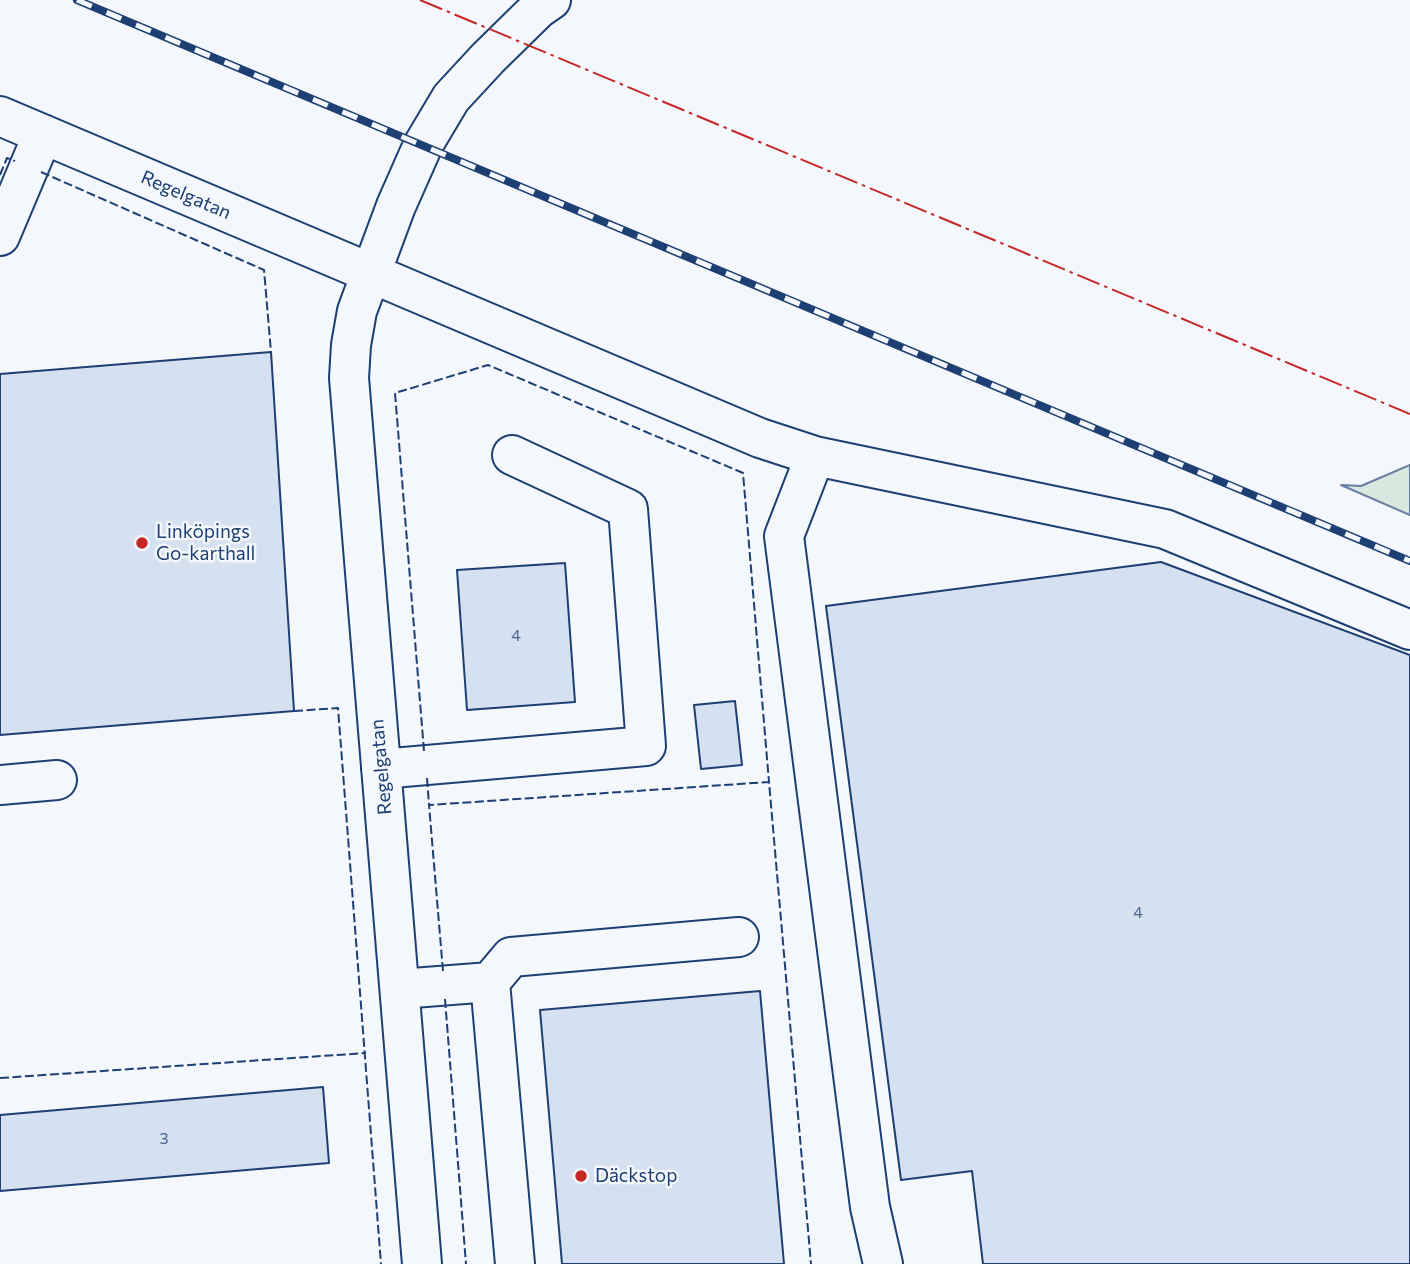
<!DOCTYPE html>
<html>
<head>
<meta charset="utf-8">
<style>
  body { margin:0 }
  canvas { display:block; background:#f4f7fb }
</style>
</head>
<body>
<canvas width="1410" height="1264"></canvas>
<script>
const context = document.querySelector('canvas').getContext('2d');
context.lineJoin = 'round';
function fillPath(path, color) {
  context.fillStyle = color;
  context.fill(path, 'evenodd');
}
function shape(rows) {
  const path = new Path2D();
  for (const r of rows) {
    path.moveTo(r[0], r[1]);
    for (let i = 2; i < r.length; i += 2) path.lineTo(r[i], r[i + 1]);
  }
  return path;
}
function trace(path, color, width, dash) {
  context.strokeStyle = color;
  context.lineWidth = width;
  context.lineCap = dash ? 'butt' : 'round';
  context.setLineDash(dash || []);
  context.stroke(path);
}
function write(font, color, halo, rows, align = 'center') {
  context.font = font + ' Commissioner,sans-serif';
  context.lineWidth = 5;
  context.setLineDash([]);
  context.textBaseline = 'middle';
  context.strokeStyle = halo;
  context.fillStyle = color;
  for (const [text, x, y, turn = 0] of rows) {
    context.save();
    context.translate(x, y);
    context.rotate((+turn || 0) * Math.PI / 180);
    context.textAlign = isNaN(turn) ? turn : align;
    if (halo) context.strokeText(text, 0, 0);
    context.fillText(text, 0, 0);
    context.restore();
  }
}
const green = shape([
  [1410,465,1410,515,1341,485,1361,486,1410,465]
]);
const building = shape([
  [271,352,294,711,0,735,0,374,271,352],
  [1161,562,1410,655,1410,1264,983,1264,972,1171,901,1180,826,606,1161,562],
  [565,563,575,702,467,710,457,570,565,563],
  [735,701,742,765,701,769,694,705,735,701],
  [760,991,784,1264,562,1264,540,1010,760,991],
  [323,1087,329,1163,0,1191,0,1115,323,1087]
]);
const minor = shape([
  [0,116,760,438,815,456,784,536,870,1207,883,1264],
  [0,236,43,134],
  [815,456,1165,529,1410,630],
  [381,769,646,746,628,509,512,455],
  [0,785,57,780],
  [400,989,490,982],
  [422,1264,349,378,351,345,357,311,396,206,423,145,451,98,488,58,538,9,551,0],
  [515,1264,490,982,511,957,739,937]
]);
const rail = shape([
  [77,0,1410,561]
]);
const fence = shape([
  [41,172,264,270,271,352],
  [0,175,7,158,15,161],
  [294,711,338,708,381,1264],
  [424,751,395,393,488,365,743,473,769,782],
  [427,778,429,805],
  [443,971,429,805,769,782,811,1264],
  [445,999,466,1264],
  [0,1078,366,1053]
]);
const power = shape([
  [420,0,1410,414]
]);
const markers = [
  [142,543,7,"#c62828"],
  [581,1176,7,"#c62828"]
];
const numberNames = [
  ["4",516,636],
  ["4",1138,913],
  ["3",164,1139]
];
const streetNames = [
  ["Regelgatan",186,195,23],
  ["Regelgatan",381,767,-95]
];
const poiNames = [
  ["Linköpings",156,532],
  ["Go-karthall",156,554],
  ["Däckstop",595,1176]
];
fillPath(green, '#d7e8df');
trace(green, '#687fa3', 2);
fillPath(building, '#d5e0f0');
trace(building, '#1d3f73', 2);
trace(minor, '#1d3f73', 42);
trace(minor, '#f4f7fb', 38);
trace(rail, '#1d3f73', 8);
trace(rail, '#f4f7fb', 5, [16]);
trace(fence, '#1d3f73', 2, [9, 3.5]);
trace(power, '#c62828', 2, [24, 5, 3.5, 5]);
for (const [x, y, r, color] of markers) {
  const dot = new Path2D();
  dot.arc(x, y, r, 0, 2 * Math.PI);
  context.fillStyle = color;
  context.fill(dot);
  trace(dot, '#f4f7fb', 2.5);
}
write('16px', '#4b6792', null, numberNames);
write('19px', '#1d3f73', '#f4f7fb', streetNames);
write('19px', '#1d3f73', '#f4f7fb', poiNames, 'left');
</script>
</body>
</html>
